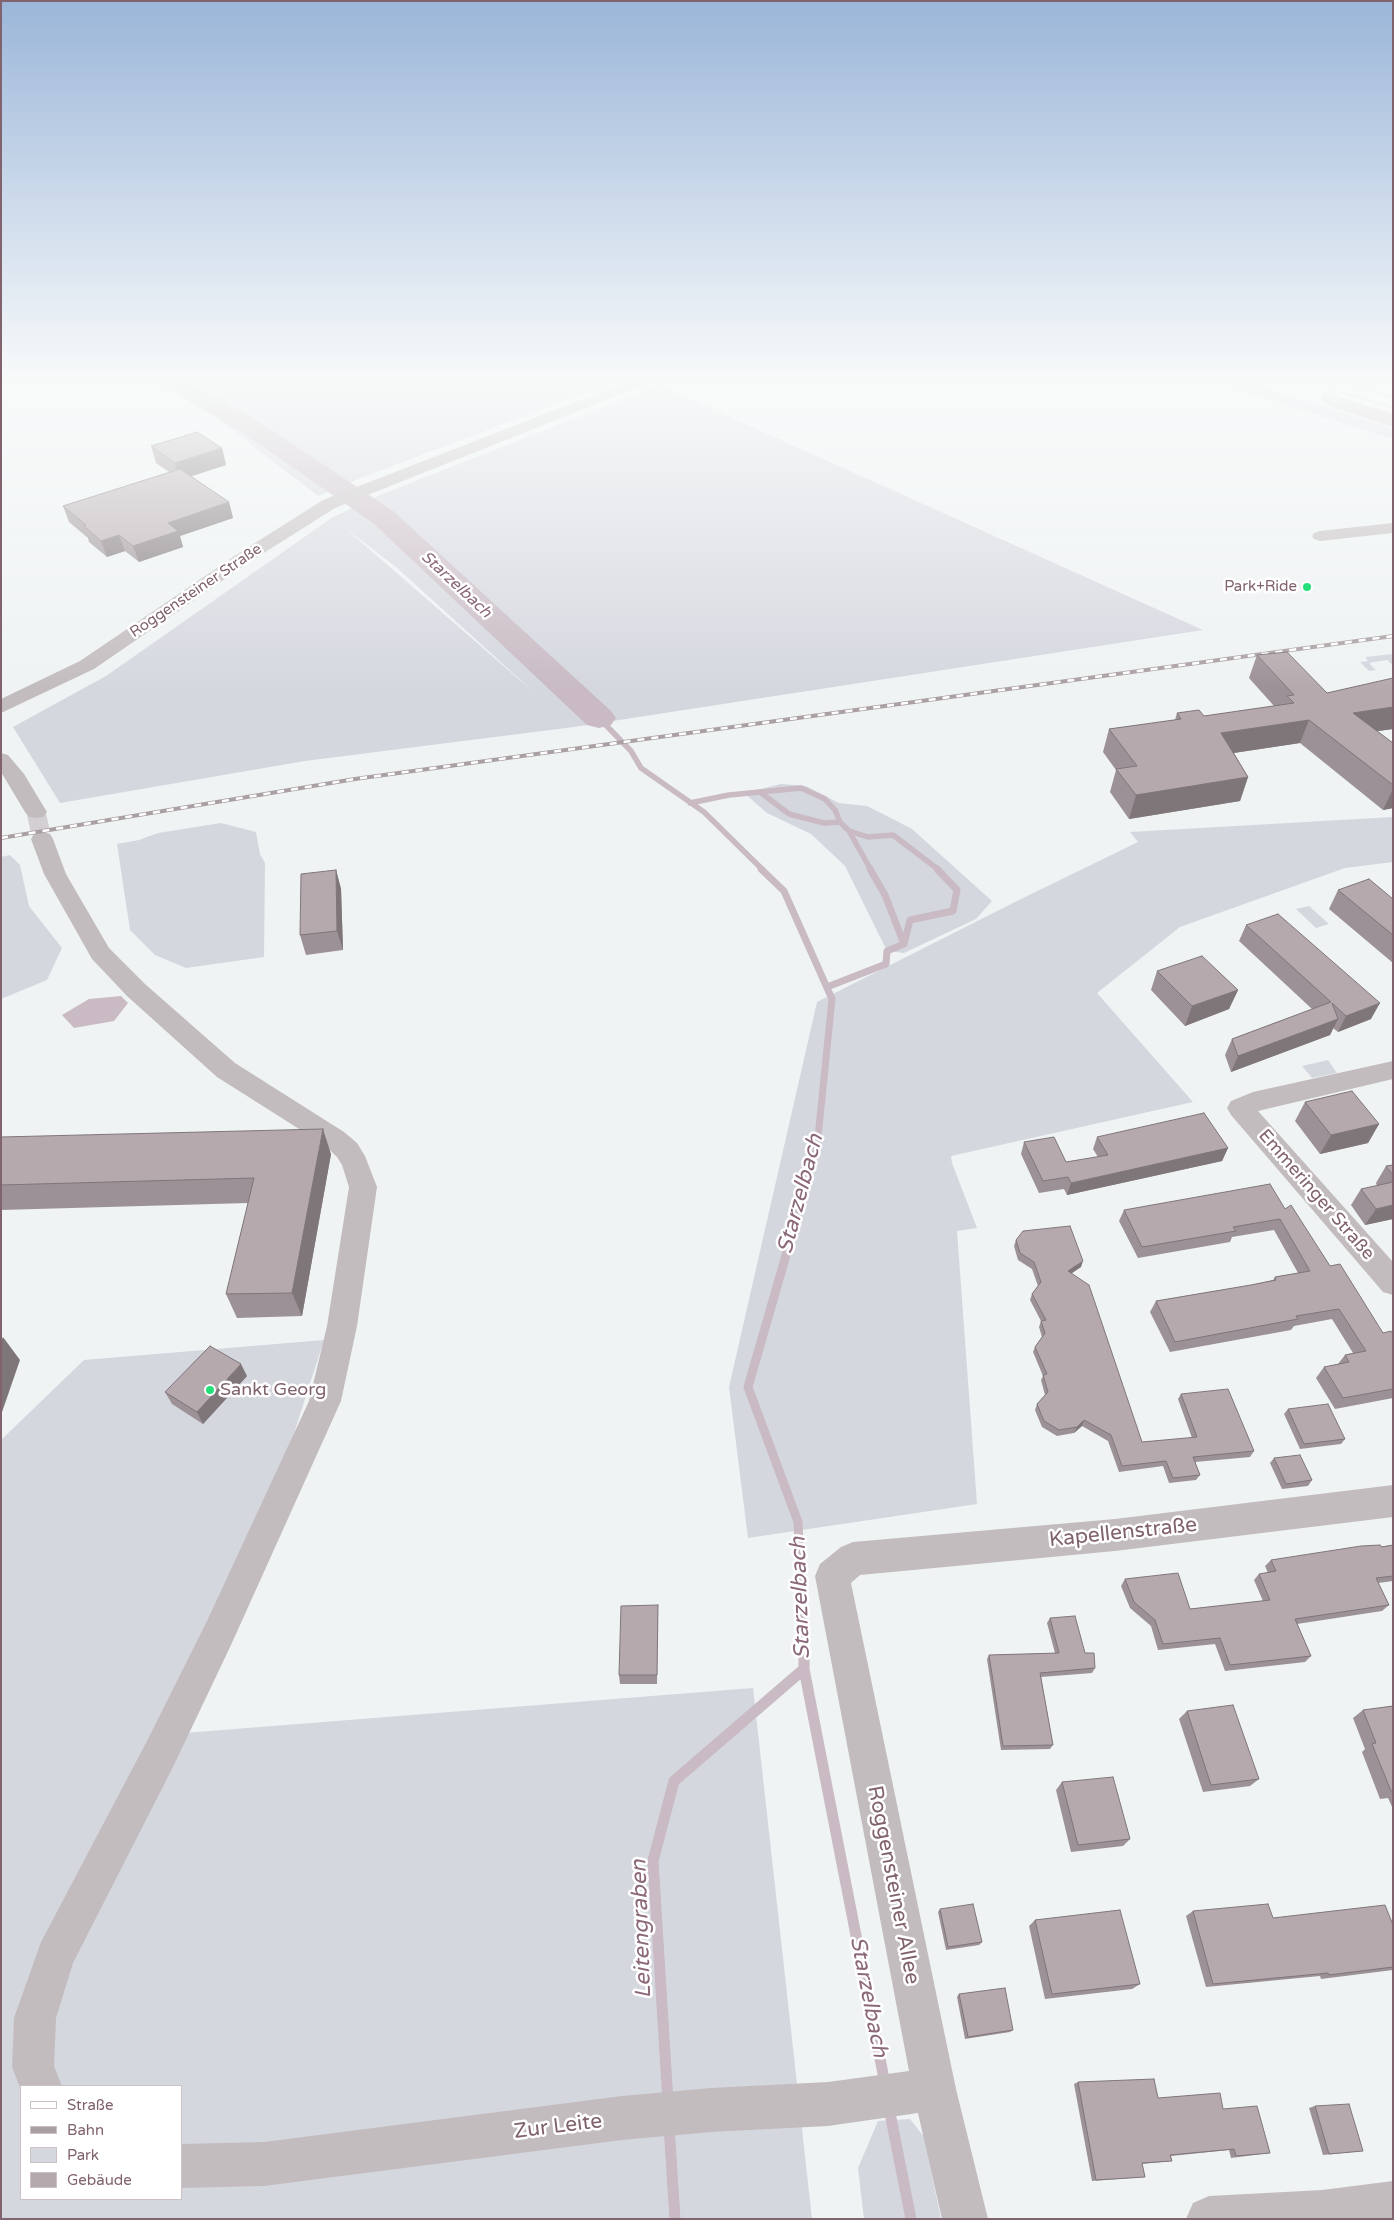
<!DOCTYPE html>
<html>
<head>
<meta charset="utf-8">
<style>
  body { margin:0 }
  #map { position:relative; width:1394px; height:2220px; overflow:hidden; background:#eff3f4; font-family:"Varela Round",sans-serif }
  canvas { display:block }
  .frame { position:absolute; inset:0; border:2px solid #80636c; pointer-events:none }
  .legend { position:absolute; left:20px; top:2085px; width:162px; height:115px; box-sizing:border-box; background:#fff; border:1px solid #ccc1c4; margin:0; padding:6px 9px; list-style:none; font-size:15px; color:#80636c }
  .legend li { display:flex; align-items:center; gap:10px; height:25px }
  .legend b { width:25px; border:1px solid #ccc1c4 }
</style>
</head>
<body>
<div id="map">
<canvas width="1394" height="2220"></canvas>
<div class="frame"></div>
<ul class="legend">
<li><b style="height:6px;background:#fff"></b>Straße</li>
<li><b style="height:6px;background:#aa9fa3"></b>Bahn</li>
<li><b style="height:14px;background:#d5d7df"></b>Park</li>
<li><b style="height:14px;background:#b5a9ae"></b>Gebäude</li>
</ul>
</div>
<script>
const context = document.querySelector('canvas').getContext('2d');
context.lineJoin = 'round';
function fillPath(path, color) {
  context.fillStyle = color;
  context.fill(path, 'evenodd');
}
function shape(rows) {
  const path = new Path2D();
  for (const r of rows) {
    path.moveTo(r[0], r[1]);
    for (let i = 2; i < r.length; i += 2) path.lineTo(r[i], r[i + 1]);
  }
  return path;
}
function trace(path, color, width, dash) {
  context.strokeStyle = color;
  context.lineWidth = width;
  context.lineCap = dash ? 'butt' : 'round';
  context.setLineDash(dash || []);
  context.stroke(path);
}
function write(font, color, halo, rows, align = 'center') {
  context.font = font + ' "Varela Round",sans-serif';
  context.lineWidth = 5;
  context.setLineDash([]);
  context.textBaseline = 'middle';
  context.strokeStyle = halo;
  context.fillStyle = color;
  for (const [text, x, y, turn = 0] of rows) {
    context.save();
    context.translate(x, y);
    context.rotate((+turn || 0) * Math.PI / 180);
    context.textAlign = isNaN(turn) ? turn : align;
    if (halo) context.strokeText(text, 0, 0);
    context.fillText(text, 0, 0);
    context.restore();
  }
}
const green = shape([
  [152,380,620,380,363,477,318,496,223,423],
  [1206,380,1240,380,1393,428,1393,439],
  [659,385,1203,630,574,727,305,761,60,803,13,727,106,676,333,517,380,495],
  [345,528,396,567,537,695],
  [1393,654,1393,665,1387,660,1369,663,1376,670,1369,671,1360,662,1368,661,1365,657],
  [781,784,806,786,839,803,867,806,883,814,912,829,992,901,976,919,904,953,887,951,845,866,811,834,767,813,744,793],
  [1393,817,1393,862,1345,868,1180,927,1097,993,1193,1102,951,1156,952,1163,977,1228,957,1231,977,1504,748,1538,729,1387,817,1002,1021,899,1138,842,1130,832],
  [221,823,256,832,260,854,265,863,264,957,186,968,155,955,130,930,117,844,139,840,158,833],
  [10,855,20,865,29,906,62,948,47,980,1,999,1,857],
  [1309,906,1329,924,1316,928,1296,909],
  [1328,1060,1337,1073,1312,1078,1302,1066],
  [324,1340,270,1508,159,1735,753,1688,812,2219,1,2219,1,1440,84,1360],
  [21,2086,181,2086,181,2199,21,2199],
  [910,2119,924,2137,941,2219,864,2219,858,2168,878,2121]
]);
const water = shape([
  [1325,392,1393,414,1393,427,1326,405,1320,396],
  [121,996,128,1003,114,1021,74,1028,62,1015,89,999]
]);
const streamFar3 = shape([
  [599,718,631,751,641,768,704,812,763,870],
  [760,792,789,814,824,823,840,822],
  [690,803,729,795,801,788,825,799,835,810,840,822,849,831,868,837,893,835,939,870],
  [849,831,871,870]
]);
const streamFar2 = shape([
  [761,869,784,891,832,999,817,1147,797,1218],
  [870,869,885,895,904,944],
  [827,987,886,964,887,951,904,944,910,920,953,911,957,890,937,869]
]);
const streamFar1 = shape([
  [797,1217,748,1387,798,1522,804,1660]
]);
const stream = shape([
  [804,1658,804,1669,885,2084],
  [668,2102,653,1861,674,1781,804,1669],
  [889,2108,911,2219],
  [669,2126,675,2219]
]);
const river = shape([
  [160,380,188,380,264,425,393,511,611,711,616,718,611,725,599,728,587,725,373,523,246,435,164,385,160,380]
]);
const minorTunnel = shape([
  [36,812,42,839]
]);
const minor = shape([
  [1393,523,1393,533,1320,541,1314,539,1312,536,1314,533,1320,531,1393,523],
  [1,753,8,755,24,774,47,812,43,817,36,818,29,817,25,812,1,772,1,753],
  [42,832,50,834,53,839,66,874,109,948,145,984,235,1063,344,1132,357,1143,365,1156,377,1187,357,1326,341,1401,231,1645,173,1767,73,1963,56,2018,54,2066,62,2086,21,2086,21,2090,12,2067,14,2018,41,1942,147,1741,207,1621,309,1401,327,1326,349,1187,342,1165,337,1157,326,1146,217,1077,127,996,92,959,44,874,31,839,34,834,42,832],
  [1393,1061,1393,1079,1258,1111,1393,1262,1393,1295,1383,1292,1231,1115,1227,1108,1231,1101,1253,1092,1393,1061],
  [1393,1485,1393,1517,1115,1551,860,1575,851,1583,956,2089,988,2219,942,2219,918,2113,828,2126,711,2132,622,2140,264,2186,181,2188,181,2144,264,2142,622,2096,711,2088,828,2082,909,2071,815,1576,820,1564,841,1547,853,1542,1115,1519,1393,1485],
  [1393,2181,1393,2219,1186,2219,1193,2203,1209,2196,1322,2190,1393,2181]
]);
const tertiary = shape([
  [632,380,651,380,649,383,335,508,248,563,94,669,1,713,1,699,80,661,236,555,323,500,632,380]
]);
const secondary = shape([
  [1312,380,1333,380,1393,398,1393,407,1314,383,1312,380]
]);
const rail = shape([
  [1,838,355,779,1393,636]
]);
const wall = shape([
  [151,446,222,448,226,465,191,476,229,502,233,518,180,536,183,547,139,562,125,551,107,557,89,542,88,538,69,522,63,506,169,472,156,463],
  [1257,655,1327,693,1393,678,1393,729,1377,731,1393,743,1393,808,1383,810,1300,743,1234,753,1248,777,1240,801,1129,819,1110,792,1116,770,1103,752,1109,729,1175,720,1177,713,1204,716,1274,706,1249,678],
  [336,870,341,889,343,950,306,955,300,935],
  [1338,890,1393,899,1393,963,1329,909],
  [1246,925,1371,1019,1338,1032,1333,1028,1330,1035,1231,1072,1225,1055,1232,1039,1312,1009,1239,941],
  [1157,971,1238,990,1229,1009,1185,1026,1151,990],
  [1305,1102,1379,1124,1368,1143,1320,1154,1295,1121],
  [1,1137,331,1154,302,1316,237,1318,226,1294,248,1203,1,1210],
  [1097,1137,1228,1148,1222,1161,1067,1195,1064,1189,1039,1193,1021,1154,1024,1142,1066,1162,1098,1157,1093,1149],
  [1386,1166,1393,1175,1393,1219,1365,1225,1351,1205,1361,1189,1377,1186,1376,1183],
  [1285,1209,1383,1333,1393,1334,1393,1398,1335,1409,1316,1378,1324,1367,1338,1364,1345,1355,1353,1353,1332,1319,1294,1326,1291,1330,1170,1352,1150,1312,1156,1301,1251,1285,1273,1280,1275,1277,1298,1273,1274,1230,1232,1237,1230,1242,1138,1258,1119,1221,1124,1210],
  [1016,1240,1081,1267,1071,1274,1142,1442,1192,1438,1178,1399,1181,1394,1254,1451,1250,1457,1195,1462,1200,1475,1196,1480,1169,1483,1163,1466,1119,1472,1108,1441,1082,1426,1074,1433,1057,1436,1042,1427,1035,1410,1037,1404,1045,1395,1041,1380,1043,1376,1033,1352,1035,1347,1042,1337,1039,1327,1041,1321,1030,1300,1032,1294,1038,1286,1032,1269,1018,1260,1014,1246],
  [247,1376,203,1424,172,1404,165,1392],
  [1288,1409,1345,1439,1341,1444,1300,1449,1284,1414],
  [1274,1458,1312,1480,1308,1486,1282,1489,1270,1463],
  [1393,1545,1393,1581,1378,1583,1389,1605,1382,1611,1297,1624,1311,1656,1305,1662,1225,1671,1215,1644,1158,1650,1151,1626,1130,1608,1121,1586,1125,1579,1190,1609,1263,1601,1254,1580,1259,1574,1268,1573,1265,1566,1271,1560],
  [658,1605,657,1684,620,1684,619,1675],
  [1050,1618,1085,1653,1095,1668,1092,1673,1041,1677,1053,1745,1050,1749,1001,1750,987,1659,989,1655,1055,1653,1047,1623],
  [1393,1706,1393,1809,1388,1798,1380,1799,1362,1752,1365,1749,1353,1718,1363,1710],
  [1187,1711,1259,1779,1250,1786,1203,1792,1179,1719],
  [1062,1782,1130,1839,1123,1846,1071,1852,1056,1790],
  [940,1909,982,1942,979,1945,946,1950,938,1912],
  [1193,1911,1273,1918,1393,1925,1393,1970,1321,1979,1320,1976,1206,1987,1186,1916],
  [1035,1920,1140,1984,1132,1989,1045,1999,1029,1926],
  [959,1994,1013,2030,1010,2032,965,2039,957,1997],
  [1078,2082,1158,2098,1223,2109,1270,2153,1231,2158,1229,2150,1171,2156,1172,2161,1142,2164,1145,2177,1092,2181,1074,2084],
  [1315,2106,1363,2151,1323,2155,1309,2108]
]);
const shadedWall = shape([
  [222,448,226,465,180,480,175,463],
  [229,502,233,518,180,536,183,547,139,562,133,546,168,523],
  [119,535,125,551,107,557,101,541],
  [1393,707,1393,729,1343,736,1353,713],
  [1309,720,1300,743,1213,756,1221,733],
  [1248,777,1240,801,1129,819,1136,795],
  [1393,789,1393,808,1383,810],
  [336,870,341,889,343,950,337,931],
  [1238,990,1229,1009,1185,1026,1192,1006],
  [1380,1003,1371,1019,1338,1032,1346,1016],
  [1338,1019,1330,1035,1231,1072,1238,1056],
  [1379,1124,1368,1143,1320,1154,1331,1135],
  [323,1129,331,1154,302,1316,292,1293],
  [1228,1148,1222,1161,1067,1195,1071,1183],
  [1393,1205,1393,1219,1365,1225,1376,1209],
  [1083,1261,1081,1267,1065,1277,1068,1271],
  [3,1337,20,1360,1,1415,1,1341],
  [241,1364,247,1376,203,1424,197,1412],
  [1084,1420,1082,1426,1074,1433,1077,1427]
]);
const building = shape([
  [197,432,222,448,175,463,151,446,197,432],
  [180,469,229,502,168,523,178,531,133,546,119,535,101,541,84,526,86,525,63,506,180,469],
  [1287,652,1327,693,1393,678,1393,707,1353,713,1393,743,1393,785,1309,720,1221,733,1248,777,1136,795,1116,769,1137,766,1109,729,1181,719,1177,713,1199,710,1204,716,1294,703,1287,696,1294,695,1257,655,1287,652],
  [336,870,337,931,300,935,301,874,336,870],
  [1369,879,1393,899,1393,935,1338,890,1369,879],
  [1278,914,1380,1003,1346,1016,1332,1003,1338,1019,1238,1056,1232,1039,1331,1002,1246,925,1278,914],
  [1202,956,1238,990,1192,1006,1157,971,1202,956],
  [1352,1091,1379,1124,1331,1135,1305,1102,1352,1091],
  [1204,1113,1228,1148,1071,1183,1068,1177,1043,1181,1024,1142,1054,1137,1066,1162,1108,1155,1097,1137,1204,1113],
  [323,1129,292,1293,226,1294,254,1178,1,1185,1,1137,323,1129],
  [1393,1165,1393,1175,1386,1166,1393,1165],
  [1393,1182,1393,1205,1376,1209,1361,1189,1393,1182],
  [1270,1184,1285,1209,1291,1205,1330,1266,1340,1264,1383,1333,1391,1331,1393,1334,1393,1389,1343,1398,1324,1367,1349,1362,1345,1355,1366,1351,1339,1309,1296,1316,1298,1319,1175,1342,1156,1301,1251,1285,1276,1280,1275,1277,1310,1271,1280,1219,1233,1227,1236,1231,1142,1247,1124,1210,1270,1184],
  [1070,1226,1083,1261,1068,1271,1089,1285,1142,1442,1197,1437,1181,1394,1228,1389,1254,1451,1193,1457,1200,1475,1173,1478,1166,1461,1122,1466,1111,1435,1084,1420,1077,1427,1059,1430,1044,1421,1037,1404,1048,1392,1043,1375,1047,1374,1035,1347,1045,1333,1041,1321,1046,1320,1032,1294,1041,1282,1034,1262,1020,1253,1016,1240,1023,1231,1070,1226],
  [210,1346,241,1364,197,1412,165,1392,210,1346],
  [1328,1404,1345,1439,1304,1444,1288,1409,1328,1404],
  [1300,1455,1312,1480,1286,1484,1274,1458,1300,1455],
  [1380,1545,1382,1547,1393,1545,1393,1576,1376,1578,1389,1605,1295,1619,1311,1656,1230,1665,1220,1638,1163,1644,1155,1620,1134,1602,1125,1579,1178,1573,1190,1609,1270,1600,1259,1574,1276,1571,1271,1560,1361,1546,1380,1545],
  [658,1605,657,1675,619,1675,621,1606,658,1605],
  [1075,1616,1085,1653,1094,1653,1095,1668,1040,1673,1053,1745,1003,1746,989,1655,1059,1653,1050,1618,1075,1616],
  [1233,1705,1259,1779,1211,1785,1187,1711,1233,1705],
  [1393,1706,1393,1791,1391,1791,1372,1744,1376,1743,1363,1710,1393,1706],
  [1113,1777,1130,1839,1078,1845,1062,1782,1113,1777],
  [973,1904,982,1942,948,1947,940,1909,973,1904],
  [1268,1904,1273,1918,1385,1905,1393,1925,1393,1967,1329,1975,1328,1973,1213,1984,1193,1911,1268,1904],
  [1120,1910,1140,1984,1052,1994,1035,1920,1120,1910],
  [1005,1988,1013,2030,968,2037,959,1994,1005,1988],
  [1154,2079,1158,2098,1220,2093,1223,2109,1257,2106,1270,2153,1236,2156,1234,2149,1170,2155,1172,2161,1142,2163,1145,2177,1096,2180,1078,2082,1154,2079],
  [1349,2104,1363,2151,1329,2154,1315,2106,1349,2104]
]);
const markers = [
  [1307,587,5,"#23e079"],
  [210,1390,5,"#23e079"]
];
const farPoinames = [
  ["Park+Ride",1297,587]
];
const farStreetnames = [
  ["Roggensteiner Straße",196,591,-34]
];
const farWaternames = [
  ["Starzelbach",456,585,43]
];
const streetNames = [
  ["Emmeringer Straße",1316,1195,49]
];
const poiNames = [
  ["Sankt Georg",220,1390]
];
const nearStreetnames = [
  ["Kapellenstraße",1123,1533,-6],
  ["Roggensteiner Allee",893,1885,79],
  ["Zur Leite",558,2127,-7]
];
const nearWaternames = [
  ["Starzelbach",801,1194,-75],
  ["Starzelbach",801,1598,-92],
  ["Leitengraben",642,1929,-92],
  ["Starzelbach",868,1997,79]
];
fillPath(green, '#d5d7df');
fillPath(water, '#c9bac3');
trace(streamFar3, '#c9bac3', 5.5);
trace(streamFar2, '#c9bac3', 7);
trace(streamFar1, '#c9bac3', 9);
trace(stream, '#c9bac3', 11);
fillPath(river, '#c9bac3');
trace(minorTunnel, '#d3cfd2', 19, [19, 10]);
trace(secondary, '#bab1b3', 2);
fillPath(minor, '#c3bcbe');
fillPath(tertiary, '#c3bcbe');
fillPath(secondary, '#fff');
trace(rail, '#aa9fa3', 4);
trace(rail, '#fff', 2.5, [7]);
fillPath(wall, '#9c9196');
fillPath(shadedWall, '#7f767a');
fillPath(building, '#b5a9ae');
trace(building, '#7f767a', 1);
const sky = context.createLinearGradient(0, 0, 0, 690);
sky.addColorStop(0, '#9bb6d9');
sky.addColorStop(0.55, '#f8fafa');
sky.addColorStop(1, '#f8fafa00');
context.fillStyle = sky;
context.fillRect(0, 0, 1394, 690);
for (const [x, y, r, color] of markers) {
  const dot = new Path2D();
  dot.arc(x, y, r, 0, 2 * Math.PI);
  context.fillStyle = color;
  context.fill(dot);
  trace(dot, '#fff', 2);
}
write('15px', '#80636c', '#fff', farPoinames, 'right');
write('15px', '#80636c', '#fff', farStreetnames);
write('italic 16px', '#8b687a', '#fff', farWaternames);
write('18px', '#80636c', '#fff', streetNames);
write('18px', '#80636c', '#fff', poiNames, 'left');
write('21px', '#80636c', '#fff', nearStreetnames);
write('italic 22px', '#8b687a', '#fff', nearWaternames);
</script>
</body>
</html>
